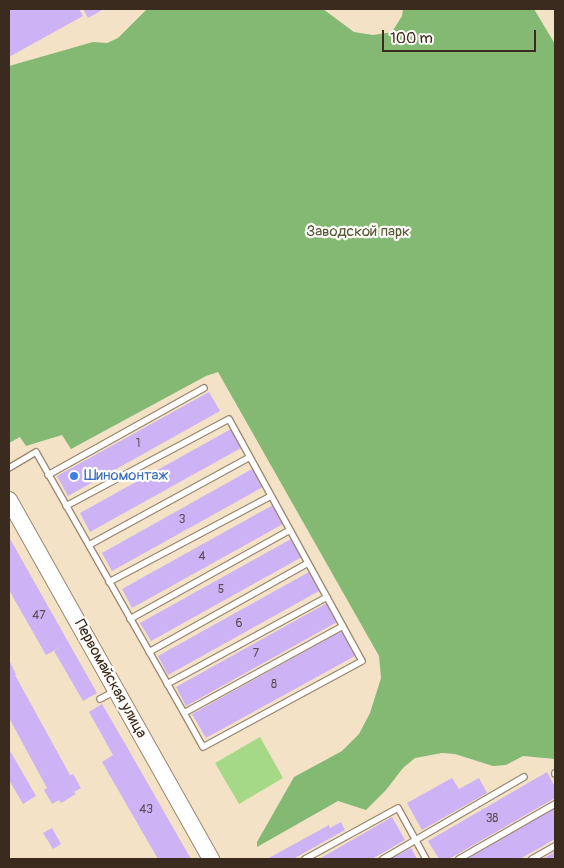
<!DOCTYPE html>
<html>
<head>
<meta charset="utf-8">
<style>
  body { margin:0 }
  #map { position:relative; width:564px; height:868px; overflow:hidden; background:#f4e2c7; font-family:Pangolin,sans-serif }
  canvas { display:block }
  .frame { position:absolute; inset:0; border:10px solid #3b2a1e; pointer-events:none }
  .scale { position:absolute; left:382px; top:30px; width:154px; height:22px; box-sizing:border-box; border:2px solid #3b2a1e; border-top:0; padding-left:6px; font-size:15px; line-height:18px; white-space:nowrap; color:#3b2a1e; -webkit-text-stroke:4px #fdfcf7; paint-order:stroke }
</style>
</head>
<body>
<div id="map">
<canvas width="564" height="868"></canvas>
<div class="frame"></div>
<div class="scale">100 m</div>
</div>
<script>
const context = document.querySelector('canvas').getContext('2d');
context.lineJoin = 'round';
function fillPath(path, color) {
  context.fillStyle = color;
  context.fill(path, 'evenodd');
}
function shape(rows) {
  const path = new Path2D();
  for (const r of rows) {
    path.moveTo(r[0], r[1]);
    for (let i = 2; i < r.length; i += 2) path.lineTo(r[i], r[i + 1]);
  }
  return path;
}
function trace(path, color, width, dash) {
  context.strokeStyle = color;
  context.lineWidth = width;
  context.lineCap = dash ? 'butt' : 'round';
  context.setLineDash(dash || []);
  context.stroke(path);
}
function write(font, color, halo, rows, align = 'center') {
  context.font = font + ' Pangolin,sans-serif';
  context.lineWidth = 4.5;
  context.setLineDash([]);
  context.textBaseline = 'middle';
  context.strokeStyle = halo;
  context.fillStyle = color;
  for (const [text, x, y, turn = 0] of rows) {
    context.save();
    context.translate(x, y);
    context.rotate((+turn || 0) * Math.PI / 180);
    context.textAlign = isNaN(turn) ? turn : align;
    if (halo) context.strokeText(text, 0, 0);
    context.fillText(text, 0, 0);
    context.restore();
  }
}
const green = shape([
  [260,737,283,778,239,804,215,763]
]);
const forest = shape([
  [147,9,323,9,354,32,373,35,392,32,402,16,403,9,534,9,555,44,555,759,523,756,506,765,493,766,455,754,442,753,415,758,403,768,386,790,366,810,338,801,257,847,257,842,294,777,342,751,359,734,370,713,381,678,379,656,218,372,206,376,71,449,62,435,26,446,20,437,9,443,9,66,93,42,107,43,118,38]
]);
const building = shape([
  [9,9,79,9,83,16,9,57],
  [83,9,104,9,88,18],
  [209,392,220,411,68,496,57,476],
  [231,429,241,448,90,532,80,513],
  [252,469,263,487,112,571,102,553],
  [273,505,283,524,132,608,122,589],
  [9,537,97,693,83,701,54,651,66,644,46,655,9,590],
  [291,539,302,557,151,641,140,623],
  [309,572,319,591,168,675,158,656],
  [327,603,337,622,186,706,176,687],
  [342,631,355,656,206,738,192,714],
  [9,660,16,674,15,675,70,775,73,774,81,788,74,792,76,794,61,803,59,800,52,804,44,790,47,788,9,718],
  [102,704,127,747,191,859,158,859,102,762,113,755,89,712],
  [9,749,36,796,23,804,9,780],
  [547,772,555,787,555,798,449,859,439,859,428,841],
  [452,778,459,789,479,778,487,793,422,830,407,803],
  [555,808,555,839,520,859,467,859],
  [392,817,405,840,372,859,319,859],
  [341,822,345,830,293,859,267,859,329,825,330,828],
  [52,828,61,844,53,849,43,833],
  [411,848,417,859,391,859],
  [555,852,555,859,542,859]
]);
const lane = shape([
  [9,468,36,452,184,713,343,626],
  [48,475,204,388],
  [66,506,229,419,362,661,203,747,184,713],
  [89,545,250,457],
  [109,582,271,496],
  [130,619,290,530],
  [149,652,308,563],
  [167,684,327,597],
  [100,699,115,691],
  [555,773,555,774],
  [305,859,398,808,426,859],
  [383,859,524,777],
  [459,859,555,804],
  [532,859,555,846]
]);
const secondary = shape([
  [9,500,211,859]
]);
const markers = [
  [74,476,5,"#3f7fe0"]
];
const numberNames = [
  ["1",138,444],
  ["3",182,520],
  ["4",202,557],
  ["5",221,590],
  ["47",39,616],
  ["6",239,624],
  ["7",256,654],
  ["8",274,685],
  ["43",146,810],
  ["38",492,819]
];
const parkNames = [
  ["Заводской парк",358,232]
];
const shopNames = [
  ["Шиномонтаж",84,476]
];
const streetNames = [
  ["Первомайская улица",110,679,61]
];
fillPath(green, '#a5d988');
fillPath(forest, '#84b974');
fillPath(building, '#cdb2f5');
trace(lane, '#988672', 8);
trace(secondary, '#988672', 18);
trace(lane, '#fff', 5.5);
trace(secondary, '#fff', 16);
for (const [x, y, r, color] of markers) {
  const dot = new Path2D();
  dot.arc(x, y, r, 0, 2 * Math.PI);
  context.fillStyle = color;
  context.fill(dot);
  trace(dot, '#fdfcf7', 2);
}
write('12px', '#604c54', null, numberNames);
write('15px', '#565638', '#fdfcf7', parkNames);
write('15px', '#366cbe', '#fdfcf7', shopNames, 'left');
write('15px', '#3b2a1e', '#fdfcf7', streetNames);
</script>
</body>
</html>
